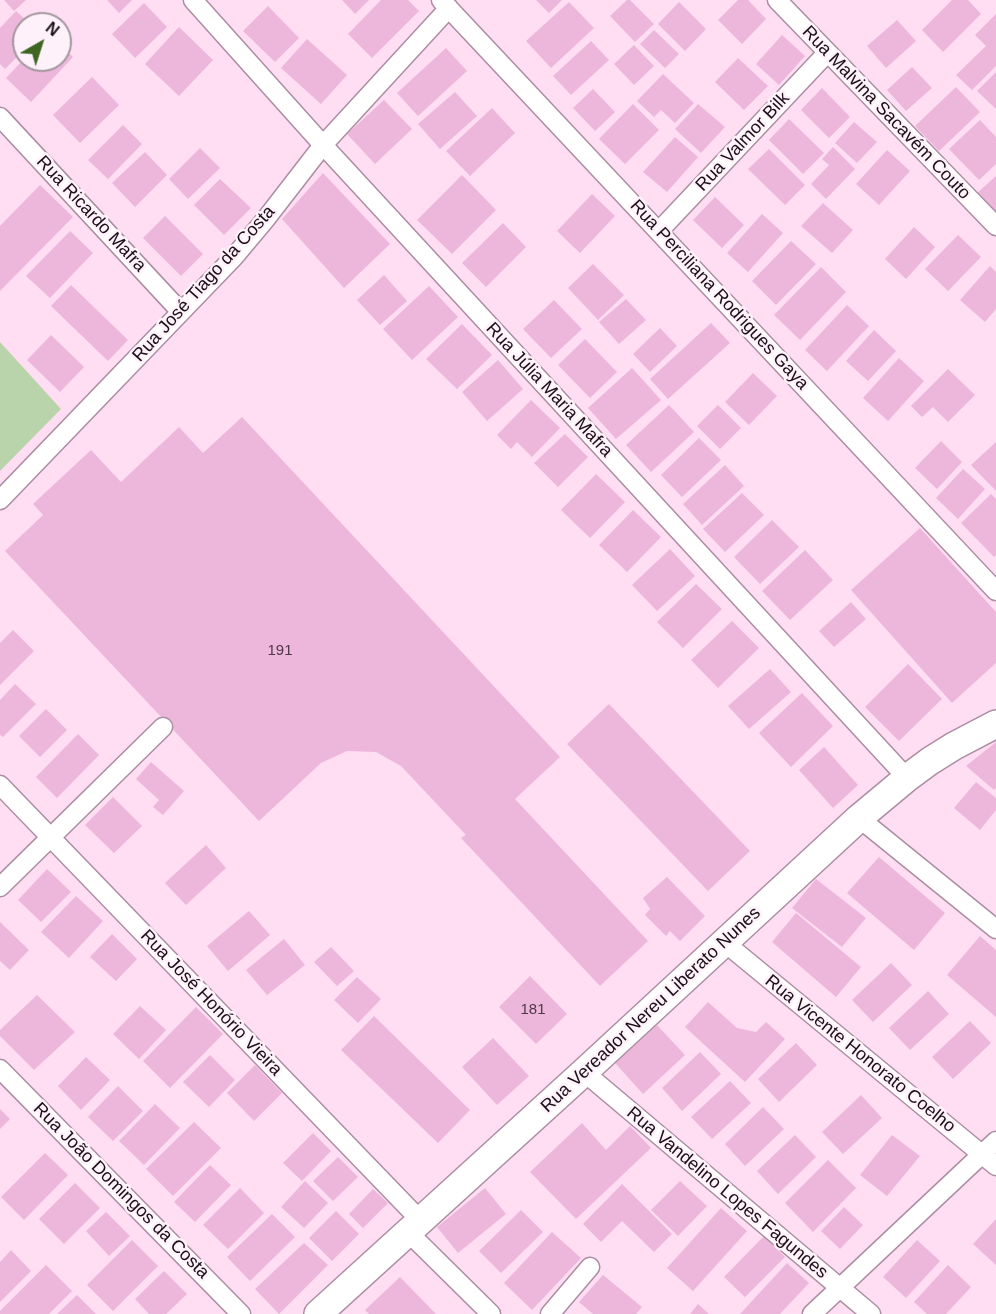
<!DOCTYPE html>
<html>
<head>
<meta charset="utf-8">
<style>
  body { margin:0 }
  #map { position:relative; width:996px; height:1314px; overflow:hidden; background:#ffddf3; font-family:Helvetica,sans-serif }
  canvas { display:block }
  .north { position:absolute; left:12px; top:12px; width:60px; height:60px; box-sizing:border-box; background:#fff1fa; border:2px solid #a3979f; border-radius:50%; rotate:39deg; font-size:16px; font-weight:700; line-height:24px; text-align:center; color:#1a0f17 }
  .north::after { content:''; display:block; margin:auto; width:21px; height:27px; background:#3f6621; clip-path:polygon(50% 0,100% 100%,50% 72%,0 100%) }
</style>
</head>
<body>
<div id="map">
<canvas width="996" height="1314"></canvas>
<div class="north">N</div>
</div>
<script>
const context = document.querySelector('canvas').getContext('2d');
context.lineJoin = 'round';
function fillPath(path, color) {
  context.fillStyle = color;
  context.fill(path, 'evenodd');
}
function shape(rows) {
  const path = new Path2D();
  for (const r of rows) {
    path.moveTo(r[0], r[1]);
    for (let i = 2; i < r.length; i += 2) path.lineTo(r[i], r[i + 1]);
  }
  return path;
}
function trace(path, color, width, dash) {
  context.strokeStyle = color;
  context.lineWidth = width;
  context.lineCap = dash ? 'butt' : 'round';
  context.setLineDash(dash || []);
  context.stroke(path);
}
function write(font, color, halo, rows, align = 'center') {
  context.font = font + ' Helvetica,sans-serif';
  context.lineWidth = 5;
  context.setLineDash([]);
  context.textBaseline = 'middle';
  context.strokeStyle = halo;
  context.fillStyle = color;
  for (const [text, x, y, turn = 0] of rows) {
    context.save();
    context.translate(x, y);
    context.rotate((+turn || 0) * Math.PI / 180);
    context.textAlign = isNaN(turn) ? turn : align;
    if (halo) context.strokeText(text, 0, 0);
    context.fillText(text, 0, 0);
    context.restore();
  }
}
const green = shape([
  [0,342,61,409,0,471]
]);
const building = shape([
  [4,0,26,0,14,11],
  [107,0,132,0,119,13],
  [342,0,369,0,355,14],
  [381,0,408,0,419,11,372,58,348,34],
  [536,0,562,0,549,13],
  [627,0,630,0,654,24,635,42,610,16],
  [738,0,748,0,766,19,742,44,718,20],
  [952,0,968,0,981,14,943,52,922,30],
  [569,2,594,28,551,68,526,41],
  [679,2,706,29,685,51,658,24],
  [144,3,167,27,135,58,112,34],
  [268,6,299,38,275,62,243,31],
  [16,11,30,24,24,24,24,50,5,69,0,64,0,28],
  [996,14,996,66,972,90,956,75,986,46,975,35],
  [897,20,916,41,886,68,867,46],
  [179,27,213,60,179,96,145,64],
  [654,30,679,54,665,68,640,44],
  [782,35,805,56,779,85,756,64],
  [307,39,347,75,321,104,281,68],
  [591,41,609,60,571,95,553,76],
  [60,45,73,57,31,102,6,78,23,60,60,60],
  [634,45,654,66,634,85,614,64],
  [446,48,467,71,418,116,397,93],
  [738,58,768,86,744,110,715,82],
  [912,67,932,88,906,111,887,90],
  [996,72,996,109,977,91],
  [663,74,694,103,675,123,661,110,654,117,637,101],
  [92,77,119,105,80,143,53,115],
  [956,87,980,112,939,151,915,126],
  [822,88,850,117,829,138,801,110],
  [593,89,615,112,595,131,573,108],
  [455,92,477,116,440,149,418,124],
  [384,100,412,129,375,164,347,134],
  [633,104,659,130,625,164,599,139],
  [698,104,725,127,701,153,675,129],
  [492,108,515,133,470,176,446,151],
  [789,119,824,153,803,174,769,140],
  [980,120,996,137,996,164,979,180,949,149],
  [854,122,877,142,857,163,835,143],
  [123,125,142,144,108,179,88,160],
  [675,137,698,157,667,192,643,172],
  [833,147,855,169,826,199,811,184,829,165,822,159],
  [200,148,220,168,188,199,169,179],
  [769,149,805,185,785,205,748,169],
  [887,150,910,171,879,205,856,184],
  [145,152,167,175,135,207,112,183],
  [323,173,390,244,344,288,282,219],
  [462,175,496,210,452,254,417,220],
  [996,176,996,218,975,195],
  [220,179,251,208,224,235,194,205],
  [40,185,73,217,0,291,0,226],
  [592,194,615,216,580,253,557,231],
  [715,197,744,225,722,248,693,220],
  [823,203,853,230,832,253,801,226],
  [762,214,783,233,748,272,727,253],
  [165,216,203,254,181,276,143,238],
  [503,223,526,247,486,287,462,263],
  [914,227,935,247,906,279,885,259],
  [70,231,93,253,50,298,26,276],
  [958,235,981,257,948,291,925,269],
  [791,241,816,264,776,305,752,281],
  [593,264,624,295,598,320,568,288],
  [990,266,996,272,996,309,985,322,960,300],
  [821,267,846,292,800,340,774,315],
  [384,275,407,301,380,325,357,300],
  [71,285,128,340,108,361,51,306],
  [429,286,458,317,412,360,383,329],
  [626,299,646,320,619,344,599,322],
  [554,300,582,329,551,358,523,329],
  [847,305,869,326,827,371,805,350],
  [711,323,730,343,668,399,650,379],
  [462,324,492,355,457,389,426,359],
  [660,328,677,346,650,372,633,354],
  [874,330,896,351,868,381,846,361],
  [51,335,84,367,60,392,27,360],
  [585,339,617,372,590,398,558,365],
  [899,358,924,381,888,421,863,398],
  [498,360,523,389,487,421,462,392],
  [632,368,661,400,616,439,588,408],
  [948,369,975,395,948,422,933,407,922,417,911,406],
  [753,373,777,396,749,425,725,402],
  [531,400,560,428,532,457,517,442,511,449,497,435],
  [669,405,694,432,651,472,626,445],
  [718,405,741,428,720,449,697,426],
  [242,417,560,757,515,799,648,941,600,986,461,838,466,835,401,766,376,752,347,751,321,763,259,821,5,551,43,515,33,504,91,450,121,482,179,427,203,453],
  [565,434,588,457,558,487,534,463],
  [699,438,721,460,682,497,661,475],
  [941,441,962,462,937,489,915,468],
  [996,442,996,491,971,465],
  [725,465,744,486,702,525,683,504],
  [963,469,985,489,958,519,936,498],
  [596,474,625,502,590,538,561,510],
  [742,493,764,515,725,552,703,529],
  [991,494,996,499,996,555,994,557,961,523],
  [633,510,661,537,627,572,599,545],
  [772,520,799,547,760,584,734,557],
  [920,528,996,612,996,663,952,703,851,590],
  [670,549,695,576,657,611,632,585],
  [805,550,833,580,790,620,762,591],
  [696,584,722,609,683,648,657,622],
  [851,602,866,619,834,647,819,631],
  [732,621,759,648,718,688,691,660],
  [13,630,34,651,0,685,0,643],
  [908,664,942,699,899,741,865,707],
  [770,669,791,692,749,729,728,706],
  [15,684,36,704,3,737,0,735,0,700],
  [802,693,833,726,791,767,759,733],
  [609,704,750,851,708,891,567,744],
  [46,709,67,730,40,757,19,736],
  [78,734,99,755,57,798,36,777],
  [996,742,996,788,994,790,966,766],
  [824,747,858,785,833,808,799,770],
  [151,762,184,791,163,815,153,807,159,800,136,779],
  [976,782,996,798,996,810,980,830,954,808],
  [113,797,142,826,114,853,85,825],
  [206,845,226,868,186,905,165,883],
  [879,857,945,913,914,950,847,893],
  [47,869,71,892,41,922,18,900],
  [667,877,705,916,680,941,670,931,666,936,645,915,650,909,643,898],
  [816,879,866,918,842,947,792,908],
  [76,896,103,921,69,958,41,932],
  [249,911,270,935,228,971,207,946],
  [796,913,861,967,836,997,772,942],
  [0,922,29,950,10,970,0,961],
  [112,934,137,959,116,981,90,957],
  [980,936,996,950,996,1017,947,975],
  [284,939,305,965,267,995,246,970],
  [331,947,354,971,337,986,314,962],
  [891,963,912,985,873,1022,852,1000],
  [530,976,567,1014,536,1044,499,1007],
  [357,977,381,999,358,1023,334,1000],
  [928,991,949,1014,910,1050,889,1028],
  [37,995,75,1032,34,1070,0,1036,0,1030],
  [708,1002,737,1028,756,1032,766,1022,785,1039,745,1082,685,1027],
  [140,1006,166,1030,139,1059,113,1034],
  [196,1007,223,1034,170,1088,143,1061],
  [374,1016,470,1110,438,1143,341,1050],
  [970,1021,991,1043,953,1079,932,1057],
  [657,1025,685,1055,643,1094,615,1063],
  [493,1038,529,1076,497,1105,462,1067],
  [796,1043,817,1065,779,1102,758,1079],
  [700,1052,721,1074,682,1111,662,1088],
  [210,1055,235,1080,209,1107,183,1082],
  [86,1057,110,1080,81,1110,58,1086],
  [255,1065,282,1093,254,1121,227,1093],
  [730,1081,751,1103,712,1139,691,1117],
  [118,1086,143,1111,113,1141,88,1117],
  [861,1095,882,1118,843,1154,822,1132],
  [155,1104,180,1128,144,1165,119,1141],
  [763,1107,784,1129,745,1166,725,1144],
  [0,1109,10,1119,0,1129],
  [194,1122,221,1148,173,1196,146,1169],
  [582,1123,606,1150,630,1126,651,1148,576,1219,530,1172],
  [313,1133,331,1151,302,1181,283,1163],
  [795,1135,816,1157,778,1194,757,1171],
  [892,1135,920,1156,887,1196,860,1175],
  [45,1153,68,1175,24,1220,1,1197],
  [338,1157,358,1177,333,1201,313,1181],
  [828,1160,856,1188,813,1232,785,1203],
  [210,1165,231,1185,195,1222,174,1202],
  [305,1181,328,1203,304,1228,281,1207],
  [680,1181,707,1206,678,1236,651,1210],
  [75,1183,100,1208,64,1244,39,1219],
  [622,1184,672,1234,654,1252,622,1221,601,1242,583,1224],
  [240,1188,264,1213,228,1249,203,1225],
  [485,1188,506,1214,458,1253,437,1227],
  [373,1189,388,1203,363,1228,349,1214],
  [844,1207,863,1225,840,1249,821,1231],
  [721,1208,747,1231,693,1291,667,1268],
  [521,1210,543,1232,501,1273,479,1251],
  [336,1211,359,1234,332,1261,309,1238],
  [106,1212,130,1236,109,1256,86,1231],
  [272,1214,295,1237,250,1281,227,1257],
  [996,1219,996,1265,973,1244],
  [552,1232,581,1258,532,1310,504,1283],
  [764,1236,785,1257,745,1297,724,1277],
  [132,1240,158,1266,113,1311,87,1285],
  [917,1240,940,1261,906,1298,883,1277],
  [304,1243,328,1265,279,1314,255,1289],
  [11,1250,31,1271,0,1302,0,1262],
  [787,1263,809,1283,780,1314,740,1314],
  [46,1265,72,1291,49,1314,0,1314,0,1311],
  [948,1265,971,1287,946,1314,927,1314,914,1302],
  [164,1271,187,1294,166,1314,149,1314,135,1299],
  [603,1275,642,1307,636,1314,593,1314,579,1302],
  [400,1277,436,1314,369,1314,365,1310],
  [77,1295,96,1314,57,1314],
  [698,1304,709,1314,690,1314]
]);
const street = shape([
  [193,0,323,145,907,778],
  [441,0,996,591],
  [777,0,996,226],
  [0,117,181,312],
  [659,231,827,53],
  [0,500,234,257,265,220,323,145,449,8],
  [0,785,421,1221],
  [859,818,996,929],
  [0,887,163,727],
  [724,942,996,1166],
  [0,1069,241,1314],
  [584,1072,871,1314],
  [408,1232,491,1314],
  [550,1314,590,1267],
  [812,1314,996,1141]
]);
const secondary = shape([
  [318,1314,584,1072,859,818,907,778,930,761,954,746,996,724]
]);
const numberNames = [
  ["191",280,651],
  ["181",533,1010]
];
const streetNames = [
  ["Rua Malvina Sacavém Couto",886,113,46],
  ["Rua Valmor Bilk",743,142,-47],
  ["Rua Ricardo Mafra",91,214,47],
  ["Rua José Tiago da Costa",204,284,-48],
  ["Rua Perciliana Rodrigues Gaya",719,295,47],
  ["Rua Júlia Maria Mafra",549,390,47],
  ["Rua José Honório Vieira",211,1003,46],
  ["Rua Vereador Nereu Liberato Nunes",651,1010,-43],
  ["Rua Vicente Honorato Coelho",860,1054,39],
  ["Rua João Domingos da Costa",121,1191,45],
  ["Rua Vandelino Lopes Fagundes",727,1193,40]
];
fillPath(green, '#b9d3aa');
fillPath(building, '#edb7db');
trace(street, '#ac8da1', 21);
trace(secondary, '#ac8da1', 30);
trace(street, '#fff', 18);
trace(secondary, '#fff', 27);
write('15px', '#4f3948', null, numberNames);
write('18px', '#1a0f17', '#fff1fa', streetNames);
</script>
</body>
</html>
